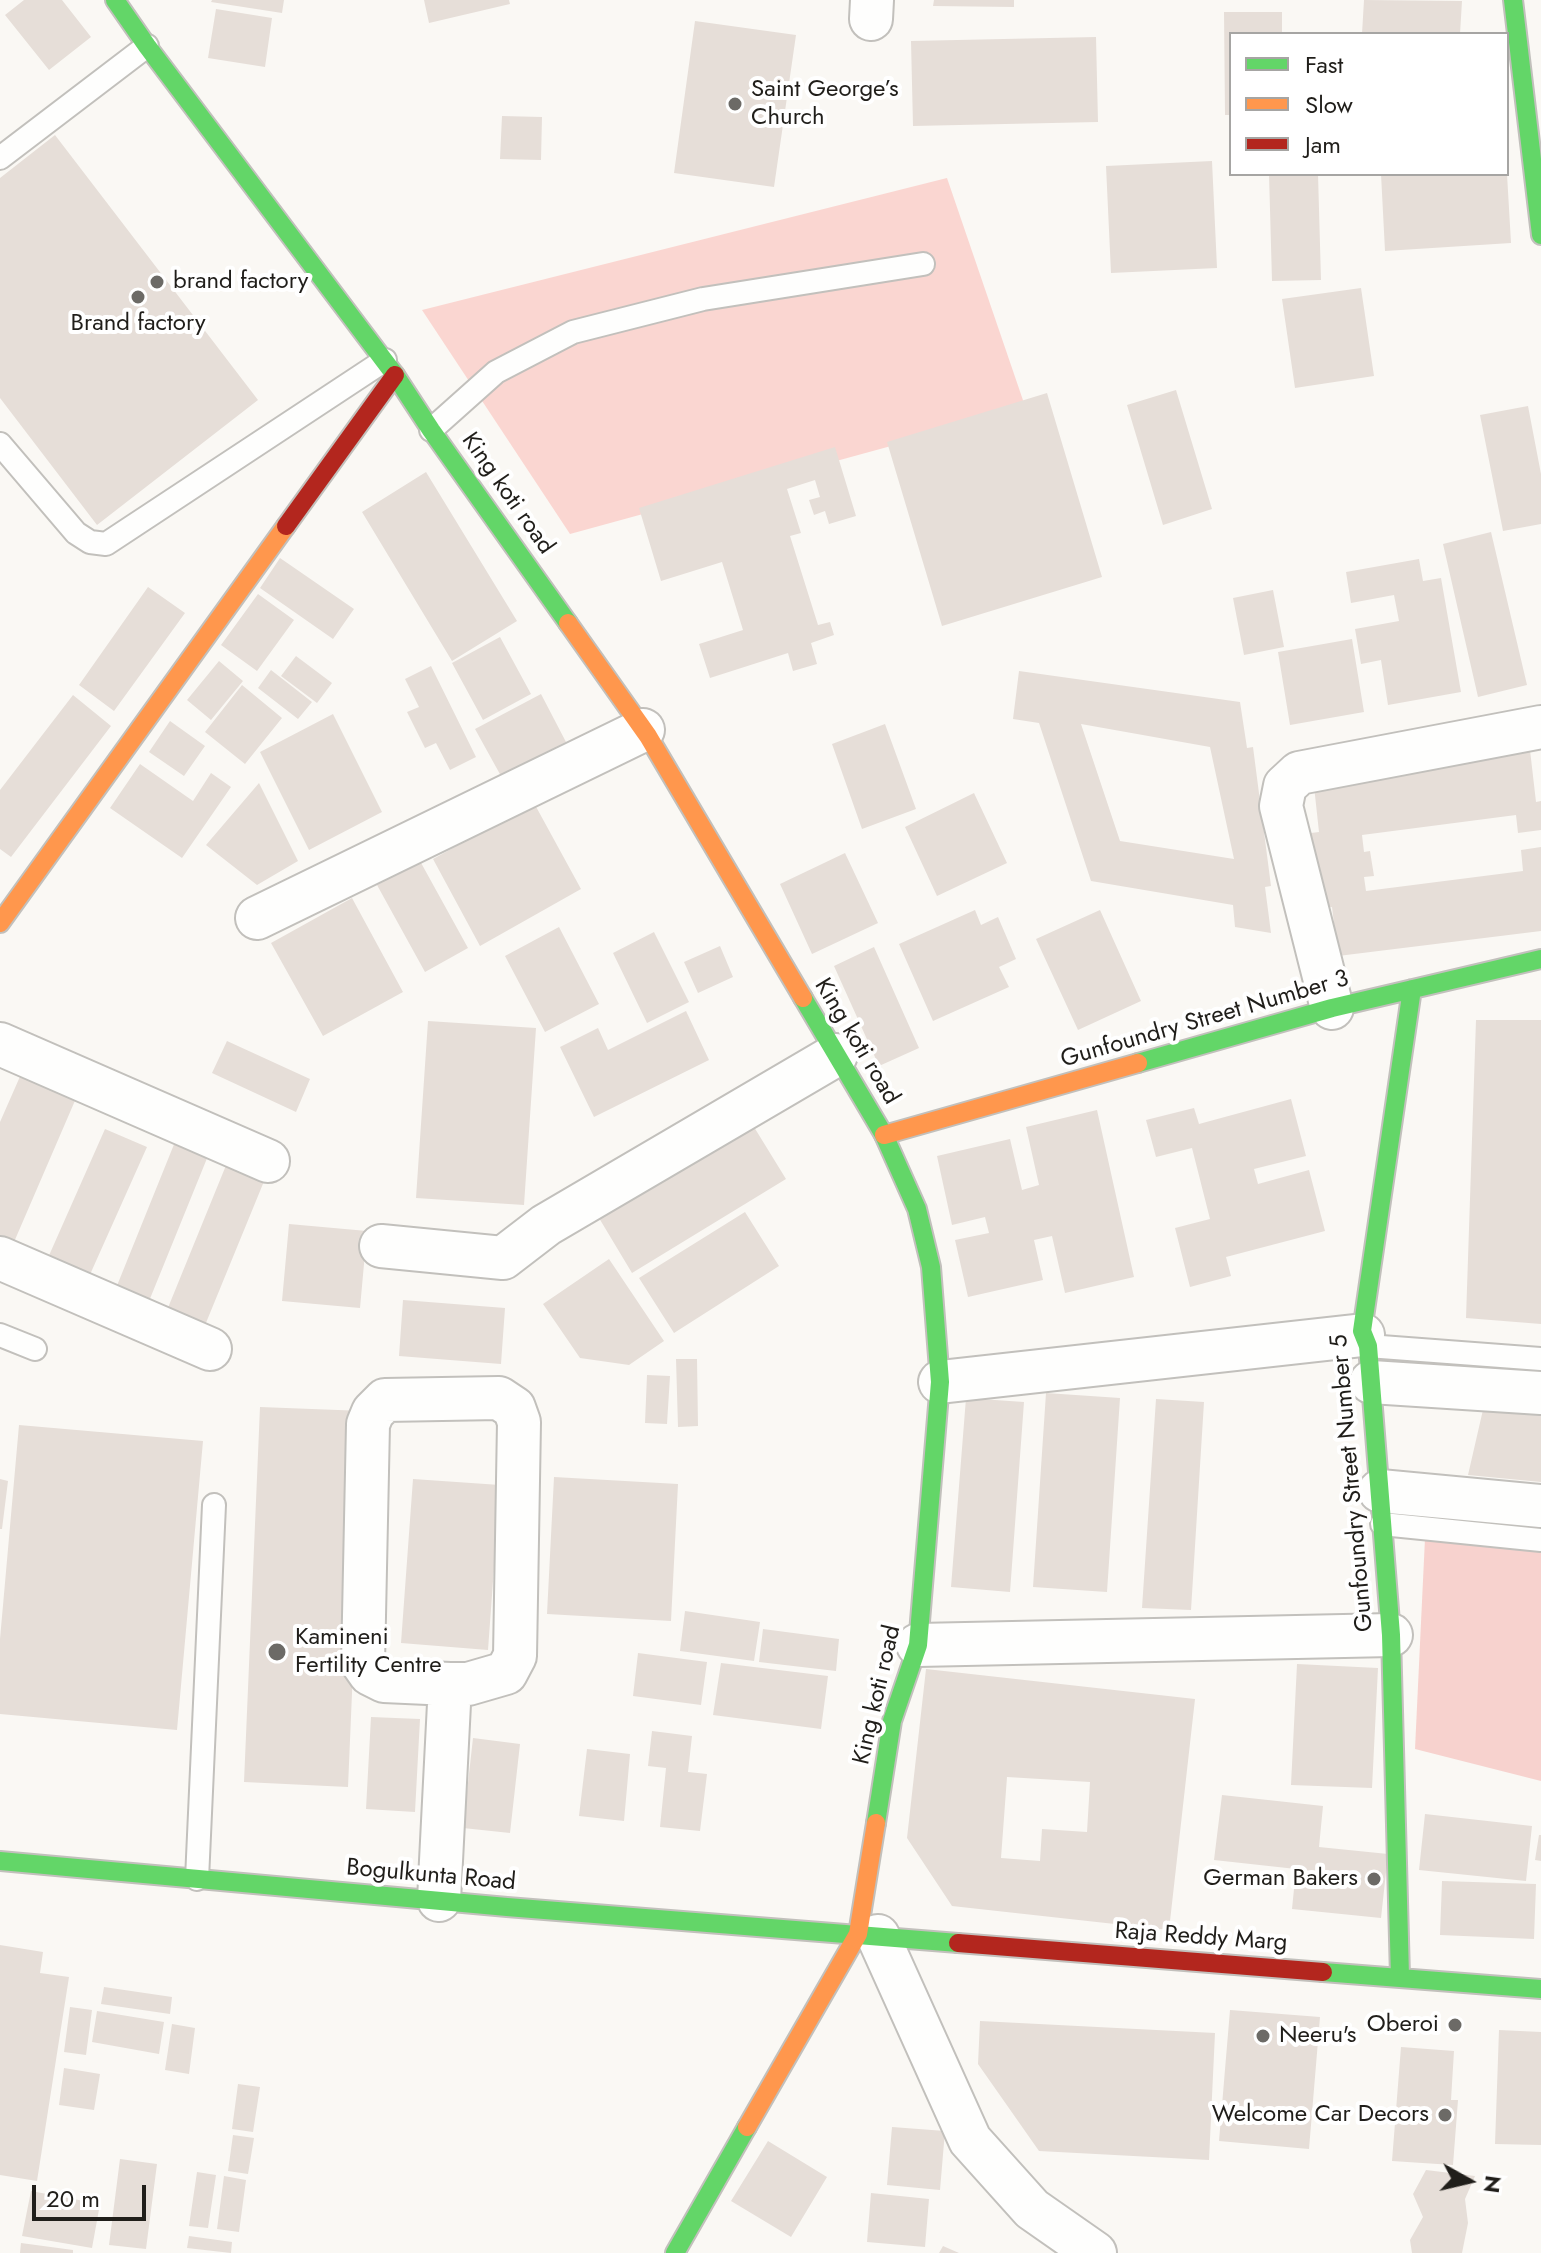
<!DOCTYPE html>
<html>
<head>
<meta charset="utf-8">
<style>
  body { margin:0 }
  #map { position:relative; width:1541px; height:2253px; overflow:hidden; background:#faf8f4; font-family:Jost,sans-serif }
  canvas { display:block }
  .legend { position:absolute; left:1229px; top:32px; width:280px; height:144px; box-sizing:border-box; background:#fff; border:2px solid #a6a5a3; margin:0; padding:10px 14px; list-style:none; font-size:24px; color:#201e1a }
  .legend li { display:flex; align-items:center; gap:16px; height:40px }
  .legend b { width:40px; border:2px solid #a6a5a3 }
  .north { position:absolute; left:1429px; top:2141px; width:80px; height:80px; -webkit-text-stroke:6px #fff; paint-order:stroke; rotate:98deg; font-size:22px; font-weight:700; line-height:32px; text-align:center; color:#201e1a }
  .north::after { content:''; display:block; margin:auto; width:28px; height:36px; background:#201e1a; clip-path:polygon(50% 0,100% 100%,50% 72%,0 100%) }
  .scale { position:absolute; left:32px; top:2185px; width:114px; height:36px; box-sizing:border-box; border:4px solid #201e1a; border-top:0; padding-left:10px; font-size:24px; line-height:28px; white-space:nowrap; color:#201e1a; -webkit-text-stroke:6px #fff; paint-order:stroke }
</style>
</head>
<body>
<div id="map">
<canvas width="1541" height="2253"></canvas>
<ul class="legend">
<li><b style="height:10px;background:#63d668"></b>Fast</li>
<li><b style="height:10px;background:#ff974d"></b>Slow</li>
<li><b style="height:10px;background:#b3261e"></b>Jam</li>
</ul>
<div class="north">N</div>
<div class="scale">20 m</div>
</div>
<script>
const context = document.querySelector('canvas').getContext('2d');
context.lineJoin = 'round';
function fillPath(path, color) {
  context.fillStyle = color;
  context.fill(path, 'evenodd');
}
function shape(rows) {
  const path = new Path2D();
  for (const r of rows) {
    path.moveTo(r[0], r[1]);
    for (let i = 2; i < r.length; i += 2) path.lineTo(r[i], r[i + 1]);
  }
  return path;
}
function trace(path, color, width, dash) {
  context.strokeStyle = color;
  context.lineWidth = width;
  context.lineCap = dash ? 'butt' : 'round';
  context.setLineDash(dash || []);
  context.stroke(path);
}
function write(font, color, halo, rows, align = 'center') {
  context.font = font + ' Jost,sans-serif';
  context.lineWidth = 8;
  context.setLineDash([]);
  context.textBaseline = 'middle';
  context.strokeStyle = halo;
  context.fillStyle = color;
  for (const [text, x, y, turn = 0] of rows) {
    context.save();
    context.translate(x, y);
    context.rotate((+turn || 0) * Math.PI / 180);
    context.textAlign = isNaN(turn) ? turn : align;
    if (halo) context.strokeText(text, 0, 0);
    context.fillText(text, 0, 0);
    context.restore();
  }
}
const green = shape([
  [947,178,1026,409,570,534,422,310]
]);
const forest = shape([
  [1428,1475,1541,1493,1541,1781,1415,1749]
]);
const building = shape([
  [24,0,62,0,91,37,49,70,5,15],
  [212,0,284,0,282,13,211,2],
  [424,0,509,0,510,4,429,23],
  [934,0,1014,0,1014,7,933,6],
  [1364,0,1462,1,1460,34,1362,34],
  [216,9,272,18,265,67,208,58],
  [1224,12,1282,12,1282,34,1231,34,1231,115,1225,115],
  [695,21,796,35,774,187,674,173],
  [1096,37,1098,122,913,126,911,41],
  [502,116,542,117,541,160,500,159],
  [55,135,258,400,97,525,0,398,0,178],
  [1212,161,1217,268,1111,273,1106,166],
  [1269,174,1318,174,1321,280,1272,281],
  [1381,174,1507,174,1511,243,1385,251],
  [1361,288,1374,376,1295,388,1282,299],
  [1176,390,1212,509,1163,525,1127,405],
  [1047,393,1102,577,942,626,887,442],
  [1528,406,1541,474,1541,524,1503,531,1480,415],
  [835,447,856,516,829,524,825,511,814,515,809,500,820,497,815,480,787,489,801,533,790,536,818,625,830,622,834,635,811,643,817,664,793,671,788,653,710,678,699,644,743,630,722,562,661,581,639,508],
  [426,472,517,621,452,661,362,512],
  [1491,532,1527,685,1478,697,1443,544],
  [280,558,354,609,333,639,260,588],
  [1419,559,1423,581,1441,578,1461,692,1388,705,1381,660,1361,664,1355,629,1399,621,1394,595,1351,603,1346,572],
  [148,587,185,613,114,711,79,685],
  [1273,590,1284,647,1244,655,1233,598],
  [258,594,294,620,257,671,221,645],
  [500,637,531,694,483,720,452,663],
  [1352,639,1364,712,1290,725,1278,652],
  [296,656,332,683,317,703,281,676],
  [219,661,243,681,211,720,187,700],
  [431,666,476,757,450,770,436,743,425,748,407,712,419,707,405,679],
  [271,670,312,702,298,719,258,688],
  [1019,671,1240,702,1247,748,1253,747,1271,886,1265,887,1271,933,1235,927,1233,905,1091,881,1039,723,1013,719],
  [1081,724,1210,747,1234,859,1120,841],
  [242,685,282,718,245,764,205,732],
  [541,694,566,742,501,776,475,729],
  [73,695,111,726,11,857,0,849,0,790],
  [333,714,382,812,309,850,260,752],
  [170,721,205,746,184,776,149,752],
  [885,724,916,809,862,829,832,744],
  [1530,750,1536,802,1541,801,1541,830,1518,833,1516,815,1362,835,1364,852,1370,851,1374,876,1364,877,1366,891,1523,871,1521,850,1541,847,1541,931,1338,956,1332,907,1312,910,1303,834,1319,832,1313,777],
  [140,764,193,801,211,773,231,787,182,858,110,808],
  [259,783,298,861,257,885,206,845],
  [974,793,1007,863,937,896,905,827],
  [534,803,581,889,480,946,433,859],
  [845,853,878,923,812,954,780,884],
  [420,861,468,948,425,972,377,885],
  [352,898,403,992,323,1036,271,943],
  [975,910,981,925,998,917,1016,959,999,967,1009,987,933,1021,899,944],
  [1100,910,1141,1001,1078,1030,1036,939],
  [559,927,599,1004,545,1032,505,956],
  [654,932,689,1002,647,1023,613,953],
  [720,946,733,977,698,993,684,962],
  [874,947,919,1048,879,1066,834,966],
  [686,1011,709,1060,594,1117,560,1047,598,1028,608,1050],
  [1476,1020,1541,1020,1541,1324,1466,1318],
  [428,1021,536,1028,524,1205,416,1198],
  [227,1041,310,1079,296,1112,212,1073],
  [22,1072,77,1096,11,1249,0,1244,0,1122],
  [1291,1099,1306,1156,1254,1169,1258,1184,1309,1170,1325,1231,1226,1257,1231,1276,1190,1287,1175,1228,1210,1219,1192,1148,1156,1157,1146,1120,1194,1108,1199,1124],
  [1097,1110,1134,1277,1065,1293,1052,1236,1034,1240,1043,1280,968,1297,955,1240,989,1233,985,1217,952,1225,937,1156,1010,1139,1022,1190,1039,1185,1026,1127],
  [746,1114,786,1179,632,1273,593,1208],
  [105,1129,147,1147,88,1279,47,1260],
  [179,1132,212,1146,145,1311,112,1298],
  [229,1158,267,1174,201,1335,163,1320],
  [745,1212,779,1266,674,1333,639,1278],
  [289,1224,367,1231,360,1308,282,1301],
  [609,1259,664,1341,629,1365,580,1358,543,1304],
  [403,1300,505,1308,501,1364,399,1356],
  [676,1359,697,1359,698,1426,678,1427],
  [647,1375,670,1376,667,1424,645,1423],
  [1046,1393,1120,1398,1107,1592,1033,1587],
  [966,1398,1024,1402,1010,1592,951,1587],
  [1156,1399,1204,1402,1191,1610,1142,1608],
  [1485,1401,1541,1405,1541,1482,1468,1475],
  [260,1407,364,1411,348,1787,244,1782],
  [19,1425,203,1441,177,1730,0,1714,0,1639],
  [554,1477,678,1484,671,1621,547,1614],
  [0,1479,8,1481,2,1529,0,1529],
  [413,1479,500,1485,488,1650,401,1643],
  [685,1611,760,1622,754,1661,680,1651],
  [763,1629,839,1639,836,1671,759,1662],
  [638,1653,707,1662,701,1705,633,1696],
  [721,1663,828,1676,821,1729,713,1715],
  [1297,1664,1378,1668,1372,1788,1291,1785],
  [926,1669,1195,1699,1169,1930,952,1906,907,1838],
  [1007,1777,1090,1782,1087,1832,1042,1829,1040,1861,1001,1858],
  [371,1717,420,1719,415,1812,366,1809],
  [652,1731,692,1736,688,1772,707,1774,700,1831,660,1827,666,1768,648,1766],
  [473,1738,520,1744,510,1833,463,1828],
  [587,1749,630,1754,624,1821,579,1816],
  [1222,1795,1323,1806,1319,1847,1388,1854,1381,1918,1292,1909,1296,1869,1214,1860],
  [1425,1814,1532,1826,1526,1881,1419,1870],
  [1539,1835,1541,1835,1541,1861,1535,1860],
  [1442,1881,1536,1884,1534,1939,1440,1935],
  [0,1945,43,1952,40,1973,69,1977,37,2181,0,2175],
  [104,1987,172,1997,170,2014,101,2004],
  [70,2007,92,2010,86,2055,64,2052],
  [1230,2010,1320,2017,1309,2149,1219,2141],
  [97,2011,164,2022,159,2054,92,2042],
  [980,2021,1215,2033,1209,2160,1039,2151,978,2064],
  [172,2024,195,2028,189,2074,165,2070],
  [1499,2030,1541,2032,1541,2145,1495,2144],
  [1401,2047,1454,2051,1451,2100,1458,2100,1453,2165,1392,2161],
  [64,2068,100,2074,94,2110,59,2105],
  [238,2084,260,2087,253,2132,232,2129],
  [892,2127,945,2131,940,2190,887,2185],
  [233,2135,254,2138,248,2174,228,2171],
  [768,2141,827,2177,791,2237,731,2201],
  [120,2159,157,2164,146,2249,109,2245],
  [1426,2170,1475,2176,1465,2199,1468,2223,1462,2253,1412,2253,1410,2240,1423,2217,1413,2194],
  [197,2172,216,2175,208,2228,189,2226],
  [224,2176,246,2180,239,2232,217,2229],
  [31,2191,100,2204,92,2248,22,2236],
  [871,2193,929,2199,925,2247,867,2242],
  [189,2236,232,2242,231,2253,187,2248],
  [21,2243,73,2250,73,2253,20,2253],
  [943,2246,959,2253,939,2253]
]);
const lane = shape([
  [0,158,147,46],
  [431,430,496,372,573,332,703,299,923,264],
  [0,444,76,533,90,542,106,544,385,360],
  [0,1335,35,1349],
  [1368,1346,1541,1359],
  [1382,1524,1541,1540],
  [197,1879,214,1505]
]);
const street = shape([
  [871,19,872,0],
  [257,918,643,730],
  [1332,1008,1281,806,1285,786,1299,773,1541,727],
  [0,1044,268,1161],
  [381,1246,503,1258,546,1225,836,1055],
  [0,1258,210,1349],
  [940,1382,1363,1335],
  [1371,1382,1541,1393],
  [1380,1491,1541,1506],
  [918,1645,1391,1635],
  [439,1900,450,1684,384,1681,370,1674,363,1664,368,1424,373,1412,385,1400,499,1398,514,1408,519,1422,515,1656,506,1673,468,1684,450,1684],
  [878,1936,970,2140,1032,2209,1095,2253]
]);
const fast = shape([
  [115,0,147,46,395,375,431,430,568,623],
  [1513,0,1541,235],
  [803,998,884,1135,917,1209,931,1267,940,1382,918,1645,892,1721,876,1823],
  [1138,1063,1332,1008,1541,959],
  [0,1861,507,1907,958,1943],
  [1323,1972,1541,1989],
  [1400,1977,1391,1635,1368,1346,1362,1331,1412,989],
  [675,2253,747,2127]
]);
const slow = shape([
  [568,623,648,736,803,998],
  [0,923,286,526],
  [884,1135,1138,1063],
  [747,2127,858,1934,876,1823]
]);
const jam = shape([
  [286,526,395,375],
  [958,1943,1323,1972]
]);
const markers = [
  [735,104,8,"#6c6a66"],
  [157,282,8,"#6c6a66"],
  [138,297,8,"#6c6a66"],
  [277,1652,10,"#6c6a66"],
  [1374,1879,8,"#6c6a66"],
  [1455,2025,8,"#6c6a66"],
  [1263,2036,8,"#6c6a66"],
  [1445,2115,8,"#6c6a66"]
];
const poiNames = [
  ["Saint George’s",751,90],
  ["Church",751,118],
  ["brand factory",173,282],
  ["Brand factory",138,324,"center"],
  ["Kamineni",295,1638],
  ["Fertility Centre",295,1666],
  ["German Bakers",1358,1879,"right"],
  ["Oberoi",1439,2025,"right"],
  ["Neeru's",1279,2036],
  ["Welcome Car Decors",1429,2115,"right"]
];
const streetNames = [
  ["King koti road",507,494,55],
  ["Gunfoundry Street Number 3",1205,1020,-16],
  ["King koti road",856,1042,59],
  ["Gunfoundry Street Number 5",1353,1483,-95],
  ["King koti road",878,1695,-77],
  ["Bogulkunta Road",431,1876,5],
  ["Raja Reddy Marg",1201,1938,4]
];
fillPath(green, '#fad6d1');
fillPath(forest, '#f7d2ce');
fillPath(building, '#e6ded8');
trace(lane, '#c2c0bc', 26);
trace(street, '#c2c0bc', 46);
trace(fast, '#c2c0bc', 22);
trace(slow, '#c2c0bc', 22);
trace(jam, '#c2c0bc', 22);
trace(lane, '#fefefd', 22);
trace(street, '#fefefd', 42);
trace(fast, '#63d668', 18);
trace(slow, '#ff974d', 18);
trace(jam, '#b3261e', 18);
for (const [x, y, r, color] of markers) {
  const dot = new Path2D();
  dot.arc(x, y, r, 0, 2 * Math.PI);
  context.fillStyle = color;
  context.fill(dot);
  trace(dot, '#fff', 3);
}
write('24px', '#201e1a', '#fff', poiNames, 'left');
write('24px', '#201e1a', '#fff', streetNames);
</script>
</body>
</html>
